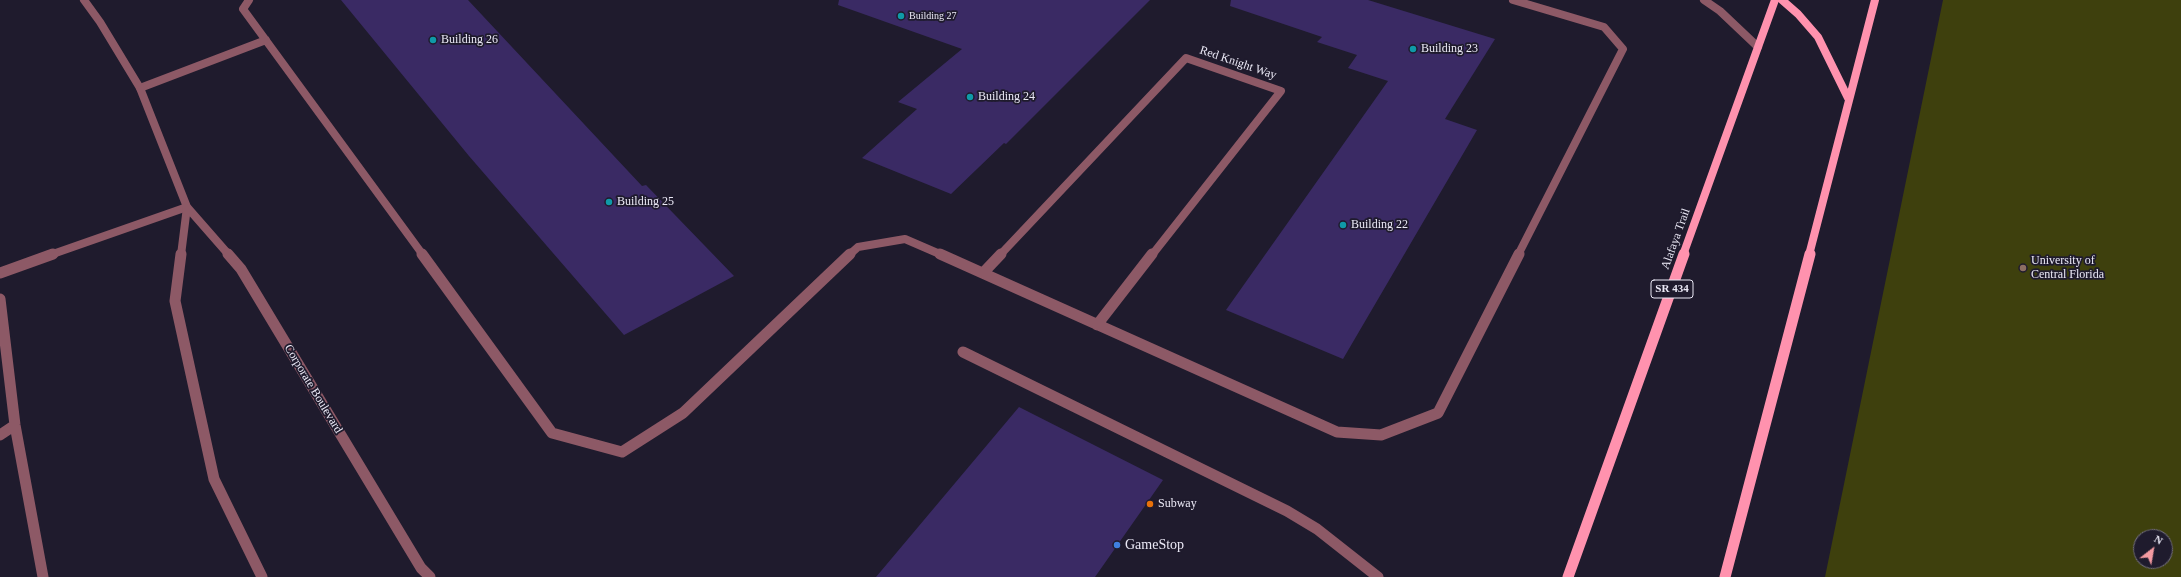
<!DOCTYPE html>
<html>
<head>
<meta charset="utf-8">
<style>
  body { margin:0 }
  #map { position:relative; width:2181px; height:577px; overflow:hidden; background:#1f1b2d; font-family:"Times New Roman",serif }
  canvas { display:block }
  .north { position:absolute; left:2133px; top:529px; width:40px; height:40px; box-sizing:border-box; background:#1f1b2d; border:1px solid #716d7d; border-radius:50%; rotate:31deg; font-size:11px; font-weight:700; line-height:16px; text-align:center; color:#ebe9f6 }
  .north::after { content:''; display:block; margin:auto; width:14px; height:18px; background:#f49aa1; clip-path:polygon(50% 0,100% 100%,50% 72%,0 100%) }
</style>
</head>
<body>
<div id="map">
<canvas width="2181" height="577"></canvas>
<div class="north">N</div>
</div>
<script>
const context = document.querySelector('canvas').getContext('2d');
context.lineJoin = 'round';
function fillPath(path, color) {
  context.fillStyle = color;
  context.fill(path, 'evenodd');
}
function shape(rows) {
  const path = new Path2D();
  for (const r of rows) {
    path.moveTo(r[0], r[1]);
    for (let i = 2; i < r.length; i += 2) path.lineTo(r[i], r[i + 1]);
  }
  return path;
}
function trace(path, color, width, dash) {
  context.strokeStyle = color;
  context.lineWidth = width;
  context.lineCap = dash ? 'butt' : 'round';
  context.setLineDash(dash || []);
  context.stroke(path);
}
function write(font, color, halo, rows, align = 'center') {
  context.font = font + ' "Times New Roman",serif';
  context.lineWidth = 3.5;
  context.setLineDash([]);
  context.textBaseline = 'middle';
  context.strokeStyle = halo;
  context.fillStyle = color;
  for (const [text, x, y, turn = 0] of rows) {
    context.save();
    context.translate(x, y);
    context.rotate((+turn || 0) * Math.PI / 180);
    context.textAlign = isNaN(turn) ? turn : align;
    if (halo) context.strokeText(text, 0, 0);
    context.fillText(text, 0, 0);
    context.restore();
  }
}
const green = shape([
  [1943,0,2181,0,2181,577,1825,577],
  [2141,537,2165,537,2165,561,2141,561]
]);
const building = shape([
  [341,0,468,0,642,186,646,185,734,276,624,335,469,156],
  [839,0,1150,0,1006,144,1004,143,951,194,862,158,917,109,898,102,962,49,838,5],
  [1231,0,1368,0,1495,39,1445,119,1477,130,1343,359,1226,310,1388,81,1348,68,1357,55,1317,42,1322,37,1230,6],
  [1019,407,1163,480,1095,577,876,577]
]);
const serviceFar1 = shape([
  [249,0,243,9,423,255],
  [1513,0,1604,27,1623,49,1518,255],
  [1704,0,1720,11,1758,47],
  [140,88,266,40],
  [50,255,187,207],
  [849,255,858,247,905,239,942,255],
  [1000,255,1186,58,1281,91,1152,255]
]);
const service = shape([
  [422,254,552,433,622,452,683,413,850,254],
  [940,254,1337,432,1381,435,1438,413,1519,254],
  [0,273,53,254],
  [983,273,1001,254],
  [0,299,15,425,43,577],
  [1097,325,1152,254],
  [963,352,1287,511,1317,529,1378,577],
  [0,435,15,425]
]);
const tertiaryFar1 = shape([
  [84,0,100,22,140,88,187,207,229,255],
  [181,255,187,207]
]);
const tertiary = shape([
  [181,254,175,301,214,479,262,577],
  [228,254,241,269,421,568,430,577]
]);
const primaryFar1 = shape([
  [1782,0,1798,14,1818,37,1848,98],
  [1683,255,1775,0],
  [1809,255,1875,0]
]);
const primary = shape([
  [1568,577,1684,254],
  [1725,577,1810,254]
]);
const markers = [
  [901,16,4,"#0f9aa8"],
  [433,40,4,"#0f9aa8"],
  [1413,49,4,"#0f9aa8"],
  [970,97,4,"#0f9aa8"],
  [609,202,4,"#0f9aa8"],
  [1343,225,4,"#0f9aa8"],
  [2023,268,4,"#8d6e63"],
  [1150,504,4,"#e8710a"],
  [1117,545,4,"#3f7fe0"]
];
const farPoinames = [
  ["Building 27",909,16]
];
const shields = [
  [1672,289,42]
];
const shieldNames = [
  ["SR 434",1672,289]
];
const poiNames = [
  ["Building 26",441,40],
  ["Building 23",1421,49],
  ["Building 24",978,97],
  ["Building 25",617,202],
  ["Building 22",1351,225],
  ["University of",2031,261],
  ["Central Florida",2031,275],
  ["Subway",1158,504]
];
const streetNames = [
  ["Red Knight Way",1238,63,19],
  ["Alafaya Trail",1676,239,-70],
  ["Corporate Boulevard",313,389,59]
];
const nearPoinames = [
  ["GameStop",1125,545]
];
fillPath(green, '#3e400d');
fillPath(building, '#3a2a64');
trace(serviceFar1, '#8d5966', 8);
trace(service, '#8d5966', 11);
trace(tertiaryFar1, '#8d5966', 8);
trace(tertiary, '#8d5966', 11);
trace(primaryFar1, '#ff92ae', 8);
trace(primary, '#ff92ae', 11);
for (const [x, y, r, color] of markers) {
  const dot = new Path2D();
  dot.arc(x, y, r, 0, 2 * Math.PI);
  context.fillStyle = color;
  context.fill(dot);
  trace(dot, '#1f1b2d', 1.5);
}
write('10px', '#ebe9f6', '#1f1b2d', farPoinames, 'left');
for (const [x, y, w] of shields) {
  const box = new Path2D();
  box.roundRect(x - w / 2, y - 9, w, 18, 3);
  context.fillStyle = '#1f1b2d';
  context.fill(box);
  trace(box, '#ebe9f6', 1);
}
write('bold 11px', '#ebe9f6', null, shieldNames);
write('12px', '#ebe9f6', '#1f1b2d', poiNames, 'left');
write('12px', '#ebe9f6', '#1f1b2d', streetNames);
write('14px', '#ebe9f6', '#1f1b2d', nearPoinames, 'left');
</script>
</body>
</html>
